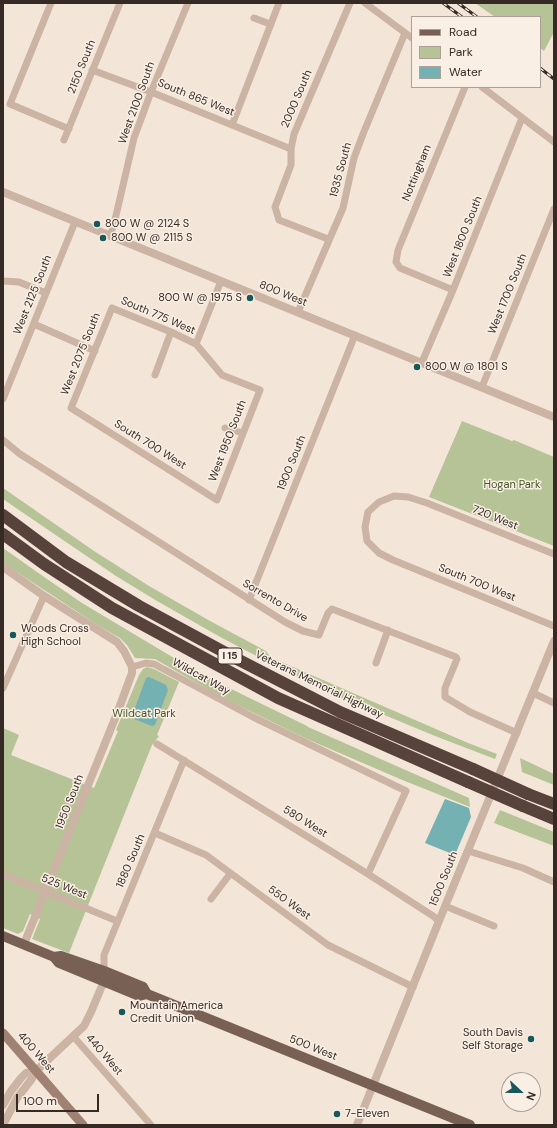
<!DOCTYPE html>
<html>
<head>
<meta charset="utf-8">
<style>
  body { margin:0 }
  #map { position:relative; width:557px; height:1128px; overflow:hidden; background:#f3e5d7; font-family:"DM Sans",sans-serif }
  canvas { display:block }
  .frame { position:absolute; inset:0; border:4px solid #362a25; pointer-events:none }
  .legend { position:absolute; left:411px; top:16px; width:130px; height:72px; box-sizing:border-box; background:#faefe4; border:1px solid #aca098; margin:0; padding:5px 7px; list-style:none; font-size:12px; color:#362a25 }
  .legend li { display:flex; align-items:center; gap:8px; height:20px }
  .legend b { width:20px; border:1px solid #aca098 }
  .north { position:absolute; left:501px; top:1072px; width:40px; height:40px; box-sizing:border-box; background:#faefe4; border:1px solid #aca098; border-radius:50%; rotate:112deg; font-size:11px; font-weight:700; line-height:16px; text-align:center; color:#362a25 }
  .north::after { content:''; display:block; margin:auto; width:14px; height:18px; background:#18585a; clip-path:polygon(50% 0,100% 100%,50% 72%,0 100%) }
  .scale { position:absolute; left:16px; top:1094px; width:83px; height:18px; box-sizing:border-box; border:2px solid #362a25; border-top:0; padding-left:5px; font-size:12px; line-height:14px; white-space:nowrap; color:#362a25; -webkit-text-stroke:3px #faefe4; paint-order:stroke }
</style>
</head>
<body>
<div id="map">
<canvas width="557" height="1128"></canvas>
<div class="frame"></div>
<ul class="legend">
<li><b style="height:5px;background:#796055"></b>Road</li>
<li><b style="height:11px;background:#b5c397"></b>Park</li>
<li><b style="height:11px;background:#74b1b2"></b>Water</li>
</ul>
<div class="north">N</div>
<div class="scale">100 m</div>
</div>
<script>
const context = document.querySelector('canvas').getContext('2d');
context.lineJoin = 'round';
function fillPath(path, color) {
  context.fillStyle = color;
  context.fill(path, 'evenodd');
}
function shape(rows) {
  const path = new Path2D();
  for (const r of rows) {
    path.moveTo(r[0], r[1]);
    for (let i = 2; i < r.length; i += 2) path.lineTo(r[i], r[i + 1]);
  }
  return path;
}
function trace(path, color, width, dash) {
  context.strokeStyle = color;
  context.lineWidth = width;
  context.lineCap = dash ? 'butt' : 'round';
  context.setLineDash(dash || []);
  context.stroke(path);
}
function write(font, color, halo, rows, align = 'center') {
  context.font = font + ' "DM Sans",sans-serif';
  context.lineWidth = 3;
  context.setLineDash([]);
  context.textBaseline = 'middle';
  context.strokeStyle = halo;
  context.fillStyle = color;
  for (const [text, x, y, turn = 0] of rows) {
    context.save();
    context.translate(x, y);
    context.rotate((+turn || 0) * Math.PI / 180);
    context.textAlign = isNaN(turn) ? turn : align;
    if (halo) context.strokeText(text, 0, 0);
    context.fillText(text, 0, 0);
    context.restore();
  }
}
const green = shape([
  [475,3,554,3,554,32,544,51,540,48,540,17,495,17],
  [462,421,512,441,514,440,554,457,554,546,429,497],
  [3,488,94,551,149,586,210,621,266,651,270,657,468,743,497,754,495,759,435,736,382,714,381,715,339,697,274,665,222,638,157,601,116,576,16,508,3,499],
  [3,548,47,579,82,603,174,658,221,684,307,726,308,727,469,798,470,807,400,779,307,739,223,698,155,659,135,658,127,645,120,638,99,626,3,563],
  [147,667,154,669,179,682,157,735,159,736,152,745,69,953,32,939,40,919,30,914,23,931,18,934,3,928,3,728,19,735,11,755,94,788,118,731,116,730,139,675,143,669],
  [520,758,554,774,554,785,522,772],
  [500,810,554,832,554,846,494,823]
]);
const water = shape([
  [149,677,166,685,168,690,155,725,152,726,134,719,132,716,146,678],
  [445,799,469,808,471,817,455,855,425,843]
]);
const minor = shape([
  [51,3,10,104,69,129],
  [365,3,412,38],
  [254,18,270,24],
  [92,70,151,92,291,149],
  [482,87,554,142],
  [232,125,279,3],
  [64,140,120,3],
  [110,236,114,224,134,138,151,92,188,3],
  [328,239,279,220,275,207,291,165,291,149,294,134,350,3],
  [3,281,19,282,46,293],
  [453,290,400,268,396,262,398,250,465,87],
  [112,308,171,332,196,344,222,375,260,390,217,500,71,408,112,308],
  [298,312,343,208,354,158,363,134,405,33],
  [34,324,95,351],
  [196,344,221,281],
  [422,362,453,290,522,118],
  [155,375,171,332],
  [482,387,554,209],
  [3,399,75,222],
  [225,428,243,433],
  [3,440,20,454,285,622,303,631,319,635,328,613,332,609,456,657,457,659,445,688,445,697,470,712,517,733],
  [554,554,427,503,408,497,394,496,379,502,368,512,365,527,367,541,379,553,393,560,554,626],
  [249,600,355,335],
  [376,663,388,630],
  [132,667,146,663,154,664,253,717,406,791,368,874],
  [3,688,44,596],
  [533,693,554,703],
  [157,744,368,874,433,916,439,921],
  [155,833,206,855,328,945,413,987],
  [468,851,523,868,554,882],
  [3,874,117,921],
  [211,899,230,874],
  [445,906,494,926],
  [104,971,104,955,184,760],
  [73,1036,151,1125]
]);
const tertiary = shape([
  [3,192,554,417],
  [3,567,44,596,117,642,124,651,132,667,132,673,118,711,24,944],
  [3,1105,11,1091,21,1078,26,1073,36,1071],
  [3,1125,17,1098,31,1080,36,1071,84,1026,91,1012,104,981],
  [357,1125,439,921,554,641]
]);
const secondary = shape([
  [3,1033,83,1125]
]);
const primary = shape([
  [3,936,54,957,59,963,139,996,147,994,470,1125],
  [54,957,61,956,104,971,143,987,147,994]
]);
const motorway = shape([
  [3,515,66,562,139,606,237,659,340,712,473,769],
  [3,534,44,564,112,608,278,698,468,782],
  [528,794,554,804],
  [523,806,554,819]
]);
const rail = shape([
  [443,3,462,17],
  [458,3,477,17],
  [540,68,554,79]
]);
const motorwayBridge = shape([
  [473,769,528,794],
  [468,782,523,806]
]);
const markers = [
  [97,224,4,"#18585a"],
  [103,238,4,"#18585a"],
  [250,298,4,"#18585a"],
  [417,367,4,"#18585a"],
  [13,635,4,"#18585a"],
  [122,1012,4,"#18585a"],
  [531,1039,4,"#18585a"],
  [337,1114,4,"#18585a"]
];
const shields = [
  [230,656,24]
];
const shieldNames = [
  ["I 15",230,656]
];
const streetNames = [
  ["2150 South",82,67,-68],
  ["South 865 West",196,98,22],
  ["2000 South",297,99,-67],
  ["West 2100 South",137,103,-70],
  ["1935 South",341,170,-75],
  ["Nottingham",417,173,-68],
  ["West 1800 South",463,237,-68],
  ["800 West",283,294,22],
  ["West 1700 South",508,294,-68],
  ["West 2125 South",33,295,-68],
  ["South 775 West",158,316,23],
  ["West 2075 South",81,354,-68],
  ["West 1950 South",228,441,-69],
  ["South 700 West",150,445,32],
  ["1900 South",292,463,-68],
  ["720 West",495,518,22],
  ["South 700 West",477,583,22],
  ["Sorrento Drive",275,601,30],
  ["Wildcat Way",201,677,29],
  ["Veterans Memorial Highway",319,685,26],
  ["1950 South",70,802,-68],
  ["580 West",305,822,32],
  ["1880 South",131,861,-67],
  ["1500 South",444,879,-68],
  ["525 West",64,887,22],
  ["550 West",289,903,36],
  ["500 West",313,1048,22],
  ["400 West",36,1053,49],
  ["440 West",104,1055,49]
];
const poiNames = [
  ["800 W @ 2124 S",105,224],
  ["800 W @ 2115 S",111,238],
  ["800 W @ 1975 S",242,298,"right"],
  ["800 W @ 1801 S",425,367],
  ["Woods Cross",21,629],
  ["High School",21,642],
  ["Mountain America",130,1006],
  ["Credit Union",130,1019],
  ["South Davis",523,1033,"right"],
  ["Self Storage",523,1046,"right"],
  ["7-Eleven",345,1114]
];
const parkNames = [
  ["Hogan Park",512,485],
  ["Wildcat Park",144,714]
];
fillPath(green, '#b5c397');
fillPath(water, '#74b1b2');
trace(minor, '#cbb4a3', 7);
trace(tertiary, '#cbb4a3', 8);
trace(secondary, '#9f8274', 9);
trace(primary, '#796055', 10);
trace(motorway, '#57433c', 12);
trace(rail, '#362a25', 3);
trace(rail, '#faefe4', 1.5, [4.5]);
trace(motorwayBridge, '#57433c', 12);
for (const [x, y, r, color] of markers) {
  const dot = new Path2D();
  dot.arc(x, y, r, 0, 2 * Math.PI);
  context.fillStyle = color;
  context.fill(dot);
  trace(dot, '#faefe4', 1.5);
}
for (const [x, y, w] of shields) {
  const box = new Path2D();
  box.roundRect(x - w / 2, y - 8, w, 16, 3);
  context.fillStyle = '#faefe4';
  context.fill(box);
  trace(box, '#362a25', 1);
}
write('bold 10px', '#362a25', null, shieldNames);
write('11px', '#362a25', '#faefe4', streetNames);
write('11px', '#362a25', '#faefe4', poiNames, 'left');
write('11px', '#465627', '#faefe4', parkNames);
</script>
</body>
</html>
